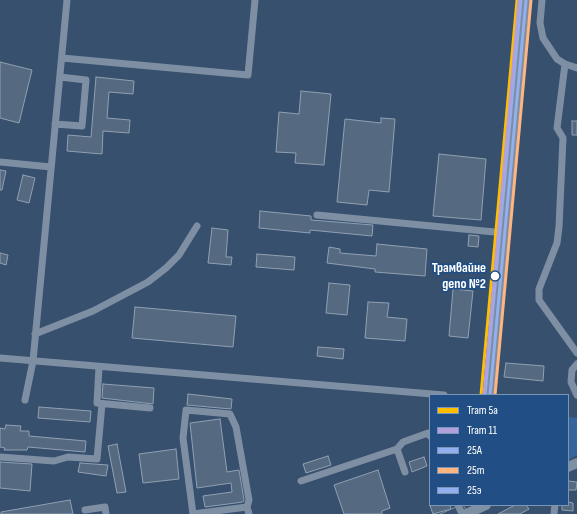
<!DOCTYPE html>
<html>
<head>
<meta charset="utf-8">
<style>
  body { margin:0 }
  #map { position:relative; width:577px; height:514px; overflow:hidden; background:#37506e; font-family:"Sofia Sans Condensed",sans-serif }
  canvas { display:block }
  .legend { position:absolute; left:429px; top:394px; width:140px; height:112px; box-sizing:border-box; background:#214e84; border:1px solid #7a95b5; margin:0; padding:5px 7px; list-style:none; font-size:12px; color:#fff }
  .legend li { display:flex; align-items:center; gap:8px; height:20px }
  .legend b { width:20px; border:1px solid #7a95b5 }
</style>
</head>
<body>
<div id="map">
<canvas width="577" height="514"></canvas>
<ul class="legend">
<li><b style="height:5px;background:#ffbf00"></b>Tram 5а</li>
<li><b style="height:5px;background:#b0a1de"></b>Tram 11</li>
<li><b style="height:5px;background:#92b0ec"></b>25А</li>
<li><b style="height:5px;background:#ffb580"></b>25т</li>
<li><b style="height:5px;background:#92b0ec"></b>25э</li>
</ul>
</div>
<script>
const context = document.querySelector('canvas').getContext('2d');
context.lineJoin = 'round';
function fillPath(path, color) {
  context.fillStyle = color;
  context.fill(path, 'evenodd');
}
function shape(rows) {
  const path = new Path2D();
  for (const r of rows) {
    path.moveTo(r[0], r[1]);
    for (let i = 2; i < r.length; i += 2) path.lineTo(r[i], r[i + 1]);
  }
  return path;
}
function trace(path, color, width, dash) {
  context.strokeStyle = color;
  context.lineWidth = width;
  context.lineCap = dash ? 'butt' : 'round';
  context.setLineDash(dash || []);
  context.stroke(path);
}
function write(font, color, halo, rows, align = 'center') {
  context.font = font + ' "Sofia Sans Condensed",sans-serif';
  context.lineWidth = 3.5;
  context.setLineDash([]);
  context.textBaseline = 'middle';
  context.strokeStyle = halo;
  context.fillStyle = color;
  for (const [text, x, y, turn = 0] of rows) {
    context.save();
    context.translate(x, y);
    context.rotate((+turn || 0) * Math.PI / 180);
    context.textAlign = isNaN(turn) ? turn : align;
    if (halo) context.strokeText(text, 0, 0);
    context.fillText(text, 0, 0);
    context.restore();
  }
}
const green = shape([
  [568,417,577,418,577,455,568,460]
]);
const building = shape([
  [0,62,32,70,19,123,0,118,0,62],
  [96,77,134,81,133,94,109,92,107,118,130,120,129,133,103,131,102,154,67,151,68,135,91,137,96,77],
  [301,91,331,94,324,165,295,163,296,153,276,152,279,112,299,114,301,91],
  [381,118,395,119,389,192,369,190,367,205,337,202,345,119,381,123,381,118],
  [572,121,577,121,577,135,572,135,572,121],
  [439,154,486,159,481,220,433,216,439,154],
  [0,170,6,171,2,190,0,190,0,170],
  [23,175,35,178,29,203,17,200,23,175],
  [260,211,311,216,311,220,373,225,372,236,310,230,310,233,259,228,260,211],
  [212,228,228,230,226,257,232,257,231,265,208,263,212,228],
  [469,235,479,236,478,247,468,246,469,235],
  [377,244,427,249,425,276,375,272,375,269,327,263,329,247,340,249,340,253,376,256,377,244],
  [0,253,8,255,6,265,0,263,0,253],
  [257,254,295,257,294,270,256,267,257,254],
  [329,283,350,285,347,315,326,313,329,283],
  [453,289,473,291,468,338,449,336,453,289],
  [368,302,389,303,387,317,407,319,405,341,365,338,368,302],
  [135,307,236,316,233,347,132,338,135,307],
  [318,347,344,349,343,359,317,356,318,347],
  [506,363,544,366,543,381,504,377,506,363],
  [103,384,154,388,153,404,102,398,103,384],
  [188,394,232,399,231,409,187,405,188,394],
  [39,407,91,411,90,422,38,418,39,407],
  [220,419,227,472,239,470,244,500,243,502,205,507,203,496,232,492,231,483,197,488,190,423,220,419],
  [6,425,21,426,20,431,29,431,29,436,86,441,85,452,28,447,27,450,4,450,5,448,0,447,0,428,5,429,6,425],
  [117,444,126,492,117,493,108,446,117,444],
  [176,449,179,479,143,483,139,454,176,449],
  [328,456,331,465,306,473,303,464,328,456],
  [424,457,427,466,412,472,409,462,424,457],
  [0,462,32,464,30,491,0,488,0,462],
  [80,463,108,465,106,476,78,472,80,463],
  [378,470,390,508,382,511,382,514,344,514,334,485,378,470],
  [568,481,577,482,576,490,568,490,568,481],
  [70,500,73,514,1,514,1,512,70,500],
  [568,502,573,503,573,511,562,510,562,505,568,505,568,502],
  [435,505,450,505,451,509,433,514,430,506,435,505],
  [515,505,526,505,529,509,520,514,498,514,515,505]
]);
const minor = shape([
  [542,0,540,23,543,38,557,59,565,64,577,68],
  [62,58,248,75,255,0],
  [565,64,557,128,563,138,559,227,557,243,539,289,539,300,577,353],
  [55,124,82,126,86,80,60,77],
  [0,162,51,167],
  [317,215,505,233],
  [35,334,93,311,148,282,166,268,179,255,197,226],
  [0,358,444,395],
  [577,364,572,370,571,382,577,395],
  [99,367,97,403,150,408],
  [25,400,33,361,67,0],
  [397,449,405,472],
  [0,457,54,461,68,457,97,459,102,404],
  [301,481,397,449,403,442,428,433,430,436],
  [458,505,462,514],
  [85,510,105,507,106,514],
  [193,514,183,438,186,410,230,414,236,427,249,500,247,507,249,514],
  [193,514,247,507],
  [554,514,555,505]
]);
const major = shape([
  [490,395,526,0]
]);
const highway = shape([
  [568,467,577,463],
  [466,514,486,505]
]);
const tram = shape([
  [463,505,469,514],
  [440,514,461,505]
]);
const bus1 = shape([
  [490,395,526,0]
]);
const bus2 = shape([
  [495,395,531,0]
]);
const bus3 = shape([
  [485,395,521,0]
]);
const tram1 = shape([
  [481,395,517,0]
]);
const tram2 = shape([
  [484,395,519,0]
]);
const markers = [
  [495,276,5,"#fff"]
];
const stopNames = [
  ["Трамвайне",486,268],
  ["депо №2",486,284]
];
fillPath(green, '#35659a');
fillPath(building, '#556980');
trace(building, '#91a0b2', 1);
trace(minor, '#7e8fa4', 7);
trace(major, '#7d8ca1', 8);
trace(highway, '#7e90a3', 10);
trace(tram, '#7e90a3', 1);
trace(bus1, '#92b0ec', 3);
trace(bus2, '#ffb580', 3);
trace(bus3, '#92b0ec', 3);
trace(tram1, '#ffbf00', 3);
trace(tram2, '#b0a1de', 3);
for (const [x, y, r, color] of markers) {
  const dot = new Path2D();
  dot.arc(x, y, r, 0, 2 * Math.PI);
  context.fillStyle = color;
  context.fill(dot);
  trace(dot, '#214e84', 1.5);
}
write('bold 14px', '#fff', '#214e84', stopNames, 'right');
</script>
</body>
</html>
